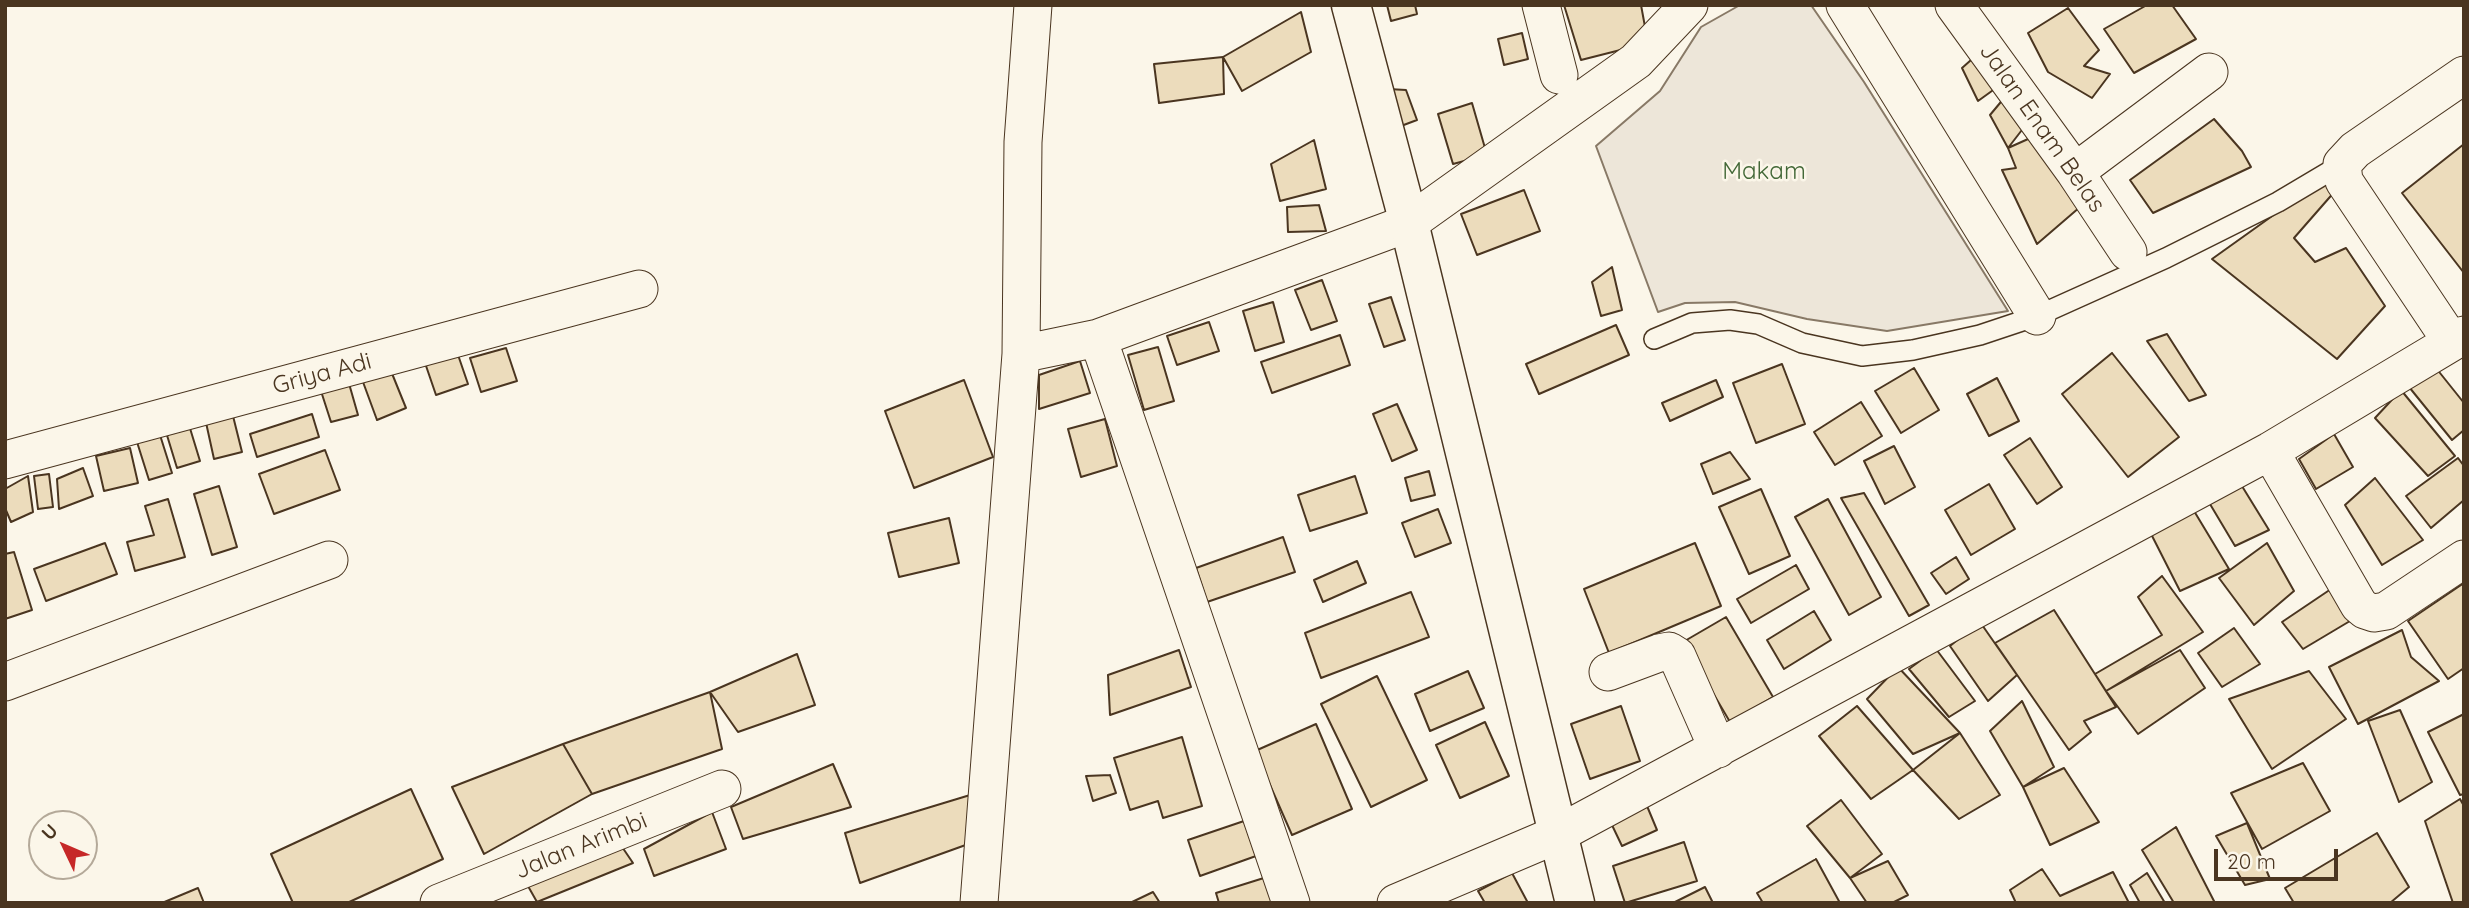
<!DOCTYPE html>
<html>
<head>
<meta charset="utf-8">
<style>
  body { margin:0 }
  #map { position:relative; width:2469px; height:908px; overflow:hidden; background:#fbf6e9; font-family:Quicksand,sans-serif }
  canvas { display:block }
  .frame { position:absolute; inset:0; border:7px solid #4a3520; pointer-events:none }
  .north { position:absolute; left:28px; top:810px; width:70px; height:70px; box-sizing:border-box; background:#fbf6e9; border:2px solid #b4a999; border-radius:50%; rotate:314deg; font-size:19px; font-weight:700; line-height:28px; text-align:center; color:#4a3520 }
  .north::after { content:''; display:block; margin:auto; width:24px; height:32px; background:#c62828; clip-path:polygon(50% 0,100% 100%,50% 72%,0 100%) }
  .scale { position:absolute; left:2214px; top:849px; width:124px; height:32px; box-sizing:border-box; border:4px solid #4a3520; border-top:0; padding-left:9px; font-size:21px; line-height:24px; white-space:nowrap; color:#4a3520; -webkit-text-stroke:5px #fbf6e9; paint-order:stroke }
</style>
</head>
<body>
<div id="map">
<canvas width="2469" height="908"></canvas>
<div class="frame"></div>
<div class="north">U</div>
<div class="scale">20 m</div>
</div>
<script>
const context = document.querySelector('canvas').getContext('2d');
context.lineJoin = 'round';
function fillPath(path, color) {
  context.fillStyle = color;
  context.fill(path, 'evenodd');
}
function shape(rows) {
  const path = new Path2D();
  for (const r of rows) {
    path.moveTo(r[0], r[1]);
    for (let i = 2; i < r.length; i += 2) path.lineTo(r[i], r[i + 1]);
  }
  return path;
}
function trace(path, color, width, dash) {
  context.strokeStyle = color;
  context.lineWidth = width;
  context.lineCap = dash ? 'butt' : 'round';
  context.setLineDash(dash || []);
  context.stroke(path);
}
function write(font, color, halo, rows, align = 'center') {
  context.font = font + ' Quicksand,sans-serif';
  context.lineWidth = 5;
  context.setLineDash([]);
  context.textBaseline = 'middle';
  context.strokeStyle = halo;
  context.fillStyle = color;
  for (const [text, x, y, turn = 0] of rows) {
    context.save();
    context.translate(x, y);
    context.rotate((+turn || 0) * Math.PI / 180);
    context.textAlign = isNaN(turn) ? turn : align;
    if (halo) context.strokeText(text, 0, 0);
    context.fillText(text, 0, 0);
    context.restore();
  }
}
const green = shape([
  [1740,5,1811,5,1864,82,2008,311,1887,331,1807,319,1735,302,1685,303,1658,312,1596,146,1660,91,1701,27,1740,5]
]);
const building = shape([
  [1387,5,1415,5,1417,14,1391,21,1387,5],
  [1564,5,1641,5,1648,43,1581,60,1564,5],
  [2147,5,2172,5,2196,39,2134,73,2104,29,2147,5],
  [2068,8,2099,50,2084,66,2110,74,2092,98,2048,72,2028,33,2068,8],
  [1301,12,1311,52,1242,91,1223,57,1301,12],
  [1522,33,1528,59,1504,65,1498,39,1522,33],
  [1980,52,1996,88,1978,101,1962,68,1980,52],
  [1223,57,1224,94,1159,103,1154,64,1223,57],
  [1388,89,1406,90,1417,120,1401,126,1388,89],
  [2005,97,2025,126,2008,148,1990,115,2005,97],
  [1472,103,1487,155,1453,164,1438,114,1472,103],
  [2214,119,2242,151,2251,167,2153,213,2130,180,2214,119],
  [2037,135,2080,207,2037,244,2002,170,2016,168,2008,148,2037,135],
  [1314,140,1326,189,1280,201,1271,164,1314,140],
  [2464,144,2464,273,2402,193,2464,144],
  [2324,179,2336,190,2294,238,2315,262,2346,248,2385,306,2337,359,2212,259,2324,179],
  [1524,190,1540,231,1477,255,1461,214,1524,190],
  [1319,205,1326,231,1288,232,1287,207,1319,205],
  [1612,267,1622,310,1601,316,1592,282,1612,267],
  [1322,280,1337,321,1311,330,1295,290,1322,280],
  [1391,297,1405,340,1384,347,1369,304,1391,297],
  [1273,302,1284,342,1255,351,1243,311,1273,302],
  [1209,322,1219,351,1177,365,1167,336,1209,322],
  [1616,325,1629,355,1539,394,1526,364,1616,325],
  [2167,334,2206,395,2189,401,2147,341,2167,334],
  [1340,335,1350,365,1272,393,1261,362,1340,335],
  [1158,347,1174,401,1144,410,1128,355,1158,347],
  [506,348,517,381,481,392,470,358,506,348],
  [456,349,468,384,436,395,424,360,456,349],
  [2112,353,2179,437,2128,477,2062,394,2112,353],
  [1080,361,1090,393,1039,409,1039,375,1080,361],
  [2432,363,2464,403,2464,430,2452,440,2405,382,2432,363],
  [1782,364,1805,424,1756,443,1733,383,1782,364],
  [1914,368,1939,410,1901,433,1875,391,1914,368],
  [391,371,406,408,377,420,363,382,391,371],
  [1997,378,2019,421,1989,436,1967,394,1997,378],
  [348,380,358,415,331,422,320,388,348,380],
  [964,380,993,457,914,488,885,411,964,380],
  [1716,380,1723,397,1670,421,1662,403,1716,380],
  [2401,390,2455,456,2428,476,2375,418,2401,390],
  [1861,402,1882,436,1835,465,1814,432,1861,402],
  [1397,404,1417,450,1392,461,1373,414,1397,404],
  [232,412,242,452,214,459,205,418,232,412],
  [312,414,319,437,257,457,250,434,312,414],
  [1105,419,1117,466,1081,477,1068,429,1105,419],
  [189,425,200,461,177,468,166,432,189,425],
  [2334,434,2353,467,2316,489,2299,459,2334,434],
  [160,435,172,473,149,480,137,442,160,435],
  [2030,438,2062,487,2037,504,2004,455,2030,438],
  [1894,446,1915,487,1885,504,1864,461,1894,446],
  [130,448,138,483,104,491,96,456,130,448],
  [325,450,340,490,274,514,259,474,325,450],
  [1730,452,1750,479,1713,494,1701,464,1730,452],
  [2458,458,2464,466,2464,500,2431,528,2406,496,2458,458],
  [83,468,93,496,59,509,57,479,83,468],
  [1429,471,1435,495,1411,501,1405,478,1429,471],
  [49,474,53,507,38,509,34,476,49,474],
  [28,476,33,512,11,522,5,508,5,489,28,476],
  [1355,476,1367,513,1310,531,1298,495,1355,476],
  [2237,478,2269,530,2235,546,2204,494,2237,478],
  [2375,478,2423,540,2382,565,2345,505,2375,478],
  [1989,484,2015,529,1971,555,1945,510,1989,484],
  [219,486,237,547,212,555,194,494,219,486],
  [1761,489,1790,556,1749,574,1719,507,1761,489],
  [1864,493,1929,605,1909,616,1841,498,1864,493],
  [168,499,185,557,135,571,127,542,154,535,145,506,168,499],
  [1828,499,1881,597,1849,615,1795,517,1828,499],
  [2188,501,2229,569,2180,591,2146,524,2188,501],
  [1438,509,1451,543,1415,557,1402,523,1438,509],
  [949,518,959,563,899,577,888,533,949,518],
  [1283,537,1295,572,1207,602,1196,568,1283,537],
  [105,543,117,574,46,601,34,569,105,543],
  [1695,543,1721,606,1609,653,1584,589,1695,543],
  [2267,543,2294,591,2254,625,2219,578,2267,543],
  [14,552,32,610,5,619,5,554,14,552],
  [1956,557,1969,579,1946,594,1931,573,1956,557],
  [1357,561,1366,583,1323,602,1314,580,1357,561],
  [1796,565,1809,589,1751,623,1737,599,1796,565],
  [2162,576,2203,632,2106,691,2095,674,2162,635,2138,597,2162,576],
  [2464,583,2464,668,2448,679,2408,621,2464,583],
  [2331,589,2350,621,2303,649,2282,622,2331,589],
  [1411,592,1429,637,1321,678,1305,633,1411,592],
  [2054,610,2116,707,2084,721,2091,732,2069,750,1995,643,2054,610],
  [1814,611,1831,640,1784,669,1767,640,1814,611],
  [1726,617,1773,697,1730,722,1683,642,1726,617],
  [1980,622,2017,675,1988,701,1950,646,1980,622],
  [2234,628,2260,664,2222,687,2198,653,2234,628],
  [2402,630,2411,657,2439,681,2358,724,2329,667,2402,630],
  [1936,649,1975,701,1949,717,1909,669,1936,649],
  [1179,650,1191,687,1110,715,1108,675,1179,650],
  [2180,650,2205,688,2138,734,2106,691,2180,650],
  [797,654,815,705,738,732,710,692,797,654],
  [1898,667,1960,733,1913,754,1867,699,1898,667],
  [1468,671,1484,708,1430,731,1415,694,1468,671],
  [2309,671,2346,719,2272,769,2229,699,2309,671],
  [1377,676,1427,780,1371,807,1321,704,1377,676],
  [710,692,722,749,592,794,563,744,710,692],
  [2022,701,2054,767,2023,787,1990,731,2022,701],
  [1621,706,1640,761,1590,779,1571,724,1621,706],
  [1857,706,1913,770,1871,799,1819,736,1857,706],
  [2400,710,2432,782,2399,802,2368,721,2400,710],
  [2464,714,2464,794,2460,795,2428,732,2464,714],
  [1485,722,1509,776,1460,798,1436,745,1485,722],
  [1316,724,1352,809,1292,835,1255,751,1316,724],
  [1960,733,2000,795,1959,819,1913,770,1960,733],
  [1182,737,1202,806,1163,818,1158,801,1130,810,1114,758,1182,737],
  [563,744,592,794,484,854,452,787,563,744],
  [2303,763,2330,811,2262,849,2231,793,2303,763],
  [833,764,851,807,743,839,731,807,833,764],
  [2064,768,2099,822,2050,845,2023,787,2064,768],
  [1110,775,1116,793,1093,801,1086,776,1110,775],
  [411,789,443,859,347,903,293,903,271,854,411,789],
  [980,792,974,842,860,883,845,833,980,792],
  [2460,799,2464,806,2464,902,2453,903,2425,821,2460,799],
  [1841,800,1882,854,1850,878,1807,826,1841,800],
  [1647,806,1657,830,1622,846,1611,823,1647,806],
  [712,812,726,849,654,876,644,849,712,812],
  [1244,821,1256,856,1200,876,1188,840,1244,821],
  [2247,823,2270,879,2245,885,2216,836,2247,823],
  [2176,827,2215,903,2174,903,2142,850,2176,827],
  [2377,833,2409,887,2390,903,2294,903,2285,888,2377,833],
  [616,838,633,863,537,902,524,879,616,838],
  [1684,842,1697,881,1625,903,1613,866,1684,842],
  [1816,859,1840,903,1763,903,1757,893,1816,859],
  [1888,861,1908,895,1892,903,1867,903,1850,878,1888,861],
  [2042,869,2060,896,2113,872,2129,903,2016,903,2010,890,2042,869],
  [1512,873,1528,903,1485,903,1478,891,1512,873],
  [2147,873,2165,903,2140,903,2130,885,2147,873],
  [1267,877,1275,903,1219,903,1216,893,1267,877],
  [1705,887,1713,903,1673,903,1705,887],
  [198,888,204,903,162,903,198,888],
  [1153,892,1160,903,1130,903,1153,892]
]);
const lane = shape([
  [1654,339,1692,323,1730,320,1758,324,1802,343,1862,356,1913,350,1980,335,2037,316,2166,258,2278,202,2342,164]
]);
const street = shape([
  [1541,5,1559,75],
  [1845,5,2037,316],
  [1954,5,2075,172,2128,252],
  [2075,172,2209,72],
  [1098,338,1409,223,1636,61,1689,5],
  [2451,341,2344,181,2342,164,2355,150,2464,75],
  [1021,354,1098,338,1291,903],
  [2270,451,2359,605,2365,610,2374,613,2386,611,2464,559],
  [5,460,639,289],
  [1608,672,1659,653,1669,651,1677,656,1718,749],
  [5,682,329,560],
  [439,903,722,789],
  [979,903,1021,354,1023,142,1033,5],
  [1396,903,1556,835,2270,451,2464,335]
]);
const secondary = shape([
  [1351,5,1409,223,1575,903]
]);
const streetNames = [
  ["Jalan Enam Belas",2042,128,55],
  ["Griya Adi",322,374,-15],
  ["Jalan Arimbi",581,846,-22]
];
const parkNames = [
  ["Makam",1764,172]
];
fillPath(green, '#ede6d9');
trace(green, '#887966', 2);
fillPath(building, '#ecdcbc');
trace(building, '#4a3520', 2);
trace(lane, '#4a3520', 22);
trace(street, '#4a3520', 39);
trace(secondary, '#4a3520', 41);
trace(lane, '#fbf6e9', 19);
trace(street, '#fbf6e9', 37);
trace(secondary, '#fbf6e9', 38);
write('24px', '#4a3520', '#fbf6e9', streetNames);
write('24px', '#436837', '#fbf6e9', parkNames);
</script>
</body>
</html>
